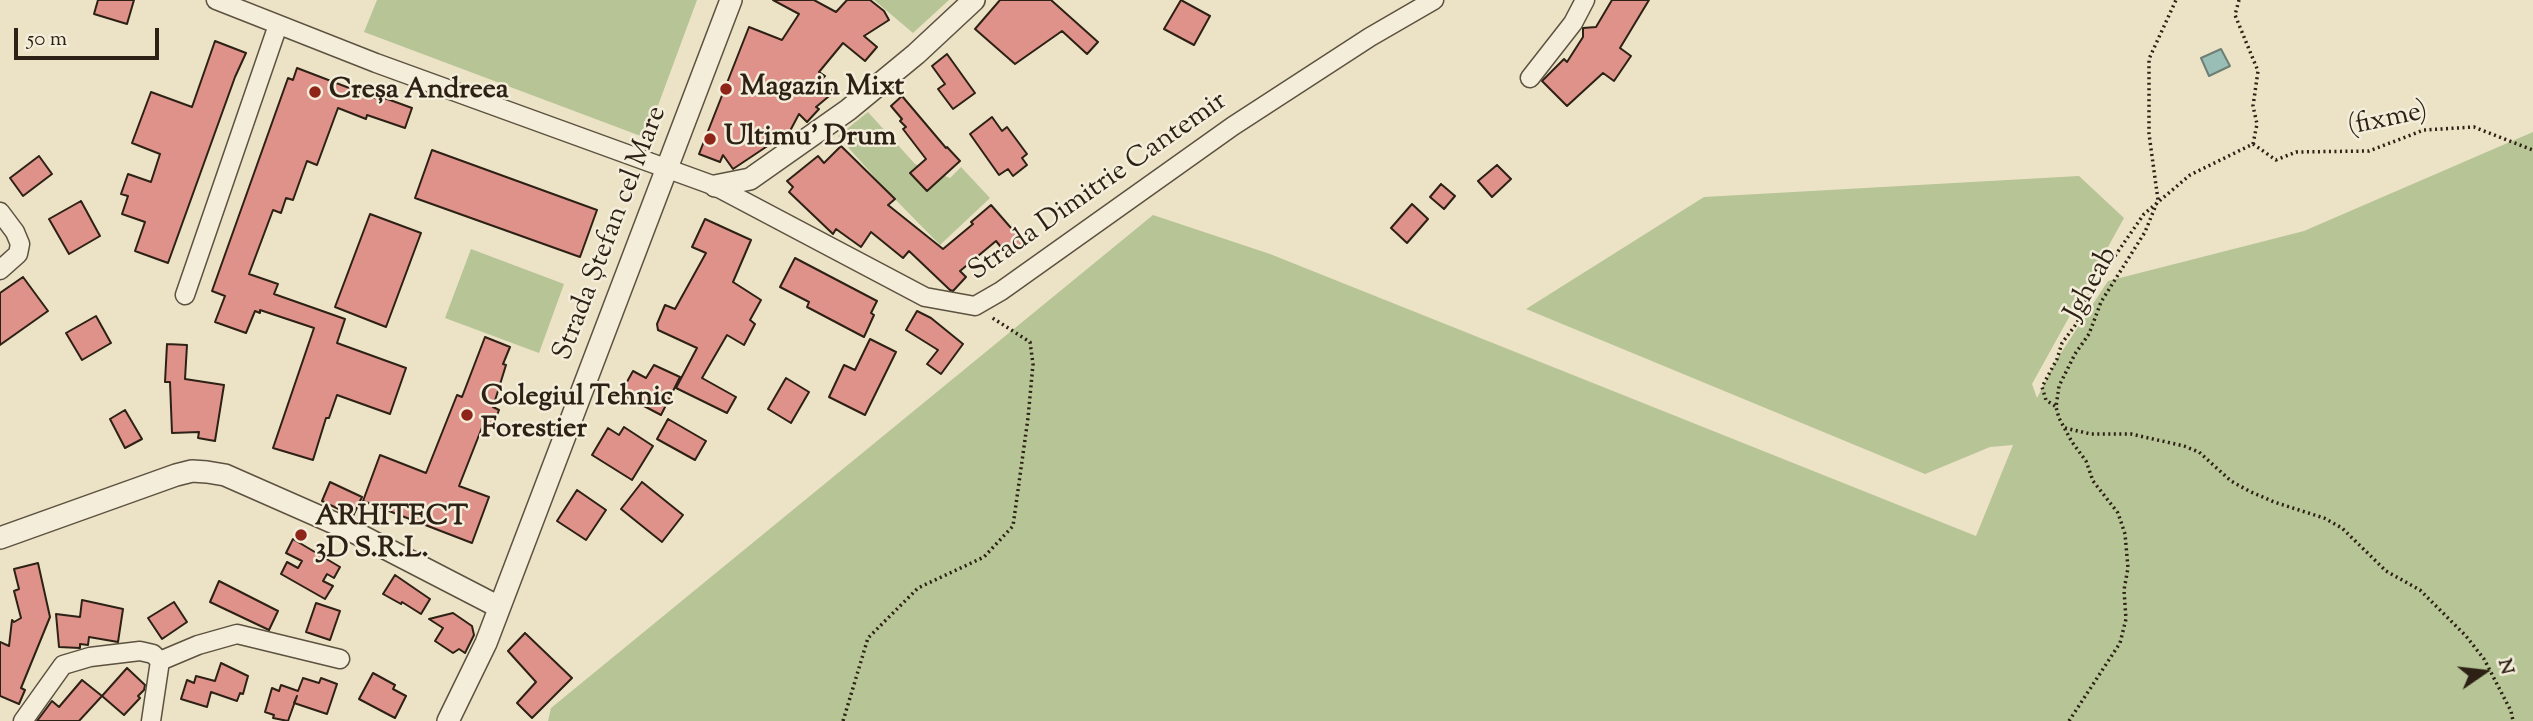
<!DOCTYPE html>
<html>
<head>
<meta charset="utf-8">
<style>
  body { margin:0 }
  #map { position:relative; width:2533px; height:721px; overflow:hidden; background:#ece3c6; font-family:"Sorts Mill Goudy",serif }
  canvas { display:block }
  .north { position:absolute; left:2449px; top:637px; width:70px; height:70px; -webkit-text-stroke:5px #f3edda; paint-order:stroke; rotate:76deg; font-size:19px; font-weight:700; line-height:28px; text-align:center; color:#2d2014 }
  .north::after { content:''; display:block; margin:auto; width:24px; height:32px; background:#2d2014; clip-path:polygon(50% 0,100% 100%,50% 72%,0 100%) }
  .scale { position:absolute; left:14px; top:28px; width:145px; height:32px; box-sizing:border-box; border:4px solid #2d2014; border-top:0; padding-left:9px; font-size:21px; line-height:24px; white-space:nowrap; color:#2d2014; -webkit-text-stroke:5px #f3edda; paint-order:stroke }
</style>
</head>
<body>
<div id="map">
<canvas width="2533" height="721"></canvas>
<div class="north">N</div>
<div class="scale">50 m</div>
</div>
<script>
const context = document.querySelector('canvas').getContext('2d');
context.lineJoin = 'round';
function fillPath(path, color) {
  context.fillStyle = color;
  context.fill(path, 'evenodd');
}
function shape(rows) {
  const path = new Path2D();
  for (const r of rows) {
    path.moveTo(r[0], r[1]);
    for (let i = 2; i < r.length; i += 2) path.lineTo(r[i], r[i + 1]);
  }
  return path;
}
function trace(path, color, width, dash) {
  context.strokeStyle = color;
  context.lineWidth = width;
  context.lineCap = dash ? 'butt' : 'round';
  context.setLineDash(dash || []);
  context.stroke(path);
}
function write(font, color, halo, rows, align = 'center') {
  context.font = font + ' "Sorts Mill Goudy",serif';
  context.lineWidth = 5;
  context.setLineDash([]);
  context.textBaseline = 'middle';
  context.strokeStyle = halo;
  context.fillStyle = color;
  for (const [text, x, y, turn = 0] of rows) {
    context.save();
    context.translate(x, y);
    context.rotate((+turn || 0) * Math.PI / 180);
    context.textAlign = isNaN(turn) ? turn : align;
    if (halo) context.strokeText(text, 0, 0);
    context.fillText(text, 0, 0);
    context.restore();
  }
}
const green = shape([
  [377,0,697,0,646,138,364,32],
  [874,0,949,0,913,33],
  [868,112,915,164,950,178,961,167,990,198,940,245,887,191,838,136],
  [2533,132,2533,721,548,721,551,708,1153,215,1270,254,1976,536,2013,445,1990,447,1925,474,1526,309,1704,197,2079,176,2124,218,2032,384,2037,398,2057,359,2108,281,2304,231],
  [471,249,564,284,539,353,445,318]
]);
const water = shape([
  [2221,49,2230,66,2209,76,2201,58,2221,49]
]);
const building = shape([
  [98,0,134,0,127,24,94,14,98,0],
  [773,0,814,0,836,12,847,0,870,0,884,11,889,20,864,36,877,47,865,61,843,43,819,72,825,76,820,81,834,92,816,107,819,109,807,122,799,114,790,131,733,169,723,155,720,162,699,154,749,27,782,40,799,14,773,0],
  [1000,0,1051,0,1098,42,1087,54,1062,31,1015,64,975,29,1000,0],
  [1181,0,1210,16,1194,45,1164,29,1181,0],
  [1612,0,1649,0,1620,48,1631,56,1614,81,1603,73,1567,106,1542,81,1564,59,1567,62,1583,37,1583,28,1596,27,1612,0],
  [215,41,246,53,235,77,168,263,135,251,145,222,122,214,128,196,121,194,128,174,151,182,160,154,132,143,151,92,192,107,215,41],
  [947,54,975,93,953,109,938,89,945,84,932,66,947,54],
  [297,68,378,99,379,96,412,108,405,128,367,115,366,119,338,108,317,165,307,161,293,200,286,198,281,213,273,210,249,274,278,284,274,294,345,319,337,343,406,368,390,414,337,395,329,418,326,418,313,460,273,448,314,328,260,310,260,313,255,311,246,333,215,322,225,296,212,291,288,78,293,80,297,68],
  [902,96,946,148,947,147,960,161,927,191,910,173,926,159,903,129,906,127,900,121,902,119,891,106,902,96],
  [992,117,1002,131,1007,127,1027,154,1022,158,1027,165,1013,176,1008,169,999,175,970,134,992,117],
  [841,146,895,199,888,205,943,249,973,224,971,222,991,205,1025,244,1009,257,996,241,960,271,966,277,953,291,950,290,909,251,903,258,871,232,861,247,836,229,833,234,789,192,793,187,787,181,818,156,824,163,841,146],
  [432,150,597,210,580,257,415,198,432,150],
  [39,156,52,174,23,196,10,178,39,156],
  [1497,165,1511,179,1492,197,1478,181,1497,165],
  [1441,184,1455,196,1444,209,1430,197,1441,184],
  [81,201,100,236,69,254,49,219,81,201],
  [1412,204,1428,219,1407,243,1391,228,1412,204],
  [370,214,421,233,386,327,335,307,370,214],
  [705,219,751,240,733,282,761,300,750,320,755,324,744,345,727,335,702,378,736,397,727,413,676,388,697,348,658,330,657,324,665,305,675,309,706,253,692,247,705,219],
  [795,258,877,301,871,313,874,315,864,337,807,307,809,302,780,287,795,258],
  [23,277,48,311,0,345,0,293,23,277],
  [917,311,931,318,963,344,941,374,927,364,938,350,906,330,917,311],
  [96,316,111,343,82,360,66,333,96,316],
  [485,337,510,347,503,364,506,365,493,407,499,410,492,428,483,425,459,486,489,497,472,543,363,501,380,455,426,473,457,395,462,397,485,337],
  [870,339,896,352,865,415,829,397,844,365,855,370,870,339],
  [167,344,187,345,185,379,224,385,215,441,198,438,199,432,172,433,170,382,165,382,167,344],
  [654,365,680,377,661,415,623,395,623,389,633,371,646,378,654,365],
  [786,378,809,392,791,423,768,409,786,378],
  [125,410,142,439,125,448,110,419,125,410],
  [668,419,706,441,695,460,657,439,668,419],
  [624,427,653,446,632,480,592,455,608,428,619,435,624,427],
  [330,482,362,497,353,516,322,501,330,482],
  [642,482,683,515,662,542,621,509,642,482],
  [577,490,606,510,586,540,557,521,577,490],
  [293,539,340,567,334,578,327,574,323,581,333,586,325,599,281,574,287,562,298,568,302,561,286,553,293,539],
  [38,563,50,617,21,688,25,690,19,704,0,696,0,642,9,646,12,620,14,622,21,618,14,591,19,589,14,569,38,563],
  [395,575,430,599,421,614,402,602,401,604,383,594,395,575],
  [219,581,278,611,269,630,210,602,219,581],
  [82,600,123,609,118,642,89,637,88,645,80,644,80,648,59,647,56,614,80,617,82,600],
  [174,602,187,622,162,639,148,618,174,602],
  [316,603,340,611,330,640,306,632,316,603],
  [453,613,472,626,474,635,465,653,459,649,453,653,435,641,443,628,429,619,453,613],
  [525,633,572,678,532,718,517,703,536,682,508,651,525,633],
  [221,663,248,676,243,694,240,693,237,701,211,692,207,707,181,699,187,680,194,683,196,676,215,681,221,663],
  [127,668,145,685,144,690,138,696,140,698,124,715,102,696,127,668],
  [373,673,395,685,393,689,406,696,395,718,359,699,373,673],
  [303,678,319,683,321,678,337,684,327,714,294,703,297,696,288,721,273,718,274,715,265,712,272,688,279,691,281,685,298,691,303,678],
  [82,680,102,696,79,721,37,721,52,701,59,707,82,680]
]);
const path = shape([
  [2253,144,2276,160,2296,152,2369,151,2424,130,2474,127,2533,150],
  [2055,406,2046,400,2042,387,2057,359,2062,343,2077,323,2093,283,2103,273,2144,214,2190,175,2253,144,2257,124,2253,106,2258,71,2235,15,2239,0],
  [2065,428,2091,434,2131,434,2184,446,2199,452,2231,481,2249,491,2274,502,2324,518,2342,528,2386,571,2420,590,2466,636,2484,659,2511,711,2513,721],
  [843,721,868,638,918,588,984,557,1013,526,1028,418,1033,364,1030,342,991,317],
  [2069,721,2120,643,2126,619,2124,590,2128,568,2125,534,2118,513,2093,481,2086,461,2072,442,2059,418,2056,407,2059,386,2075,354,2089,334,2101,302,2145,232,2158,200,2149,134,2149,59,2176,0]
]);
const minor = shape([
  [216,0,376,63,715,186,925,297,975,306,1001,291,1233,126,1370,37,1434,0],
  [1530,78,1573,23,1585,0],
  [0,212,15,232,20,244,18,254,0,270],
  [185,295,278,25],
  [23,721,63,665,90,657,140,651,153,654,160,661,198,645,237,634,340,659],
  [151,721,160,661]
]);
const tertiary = shape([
  [715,186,750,179,848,110,916,54,974,0],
  [0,538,176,475,192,471,207,472,225,475,350,530,499,607],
  [448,721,486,643,731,0]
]);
const markers = [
  [726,89,7,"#8f2418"],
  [315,92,7,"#8f2418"],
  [710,139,7,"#8f2418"],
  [467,415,7,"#8f2418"],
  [301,535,7,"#8f2418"]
];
const poiNames = [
  ["Magazin Mixt",740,89],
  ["Creșa Andreea",329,92],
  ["Ultimu' Drum",724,139],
  ["Colegiul Tehnic",481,399],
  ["Forestier",481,431],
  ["ARHITECT",315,519],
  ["3D S.R.L.",315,551]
];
const streetNames = [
  ["(fixme)",2388,121,-12],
  ["Strada Dimitrie Cantemir",1099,188,-35],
  ["Strada Ștefan cel Mare",612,234,-69],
  ["Jgheab",2093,285,-61]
];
fillPath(green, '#b6c496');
fillPath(water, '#99beb5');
trace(water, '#6e7f75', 2);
fillPath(building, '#de928a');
trace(building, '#2d2014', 2);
trace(minor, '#5d5140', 21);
trace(tertiary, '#5d5140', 24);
trace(path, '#2d2014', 3.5, [2, 3.5]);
trace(minor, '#f3edda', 18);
trace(tertiary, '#f3edda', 21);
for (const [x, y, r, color] of markers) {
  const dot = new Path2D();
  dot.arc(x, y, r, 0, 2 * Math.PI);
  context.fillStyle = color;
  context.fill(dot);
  trace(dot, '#f3edda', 2.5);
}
write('bold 28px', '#2d2014', '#f3edda', poiNames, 'left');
write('28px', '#2d2014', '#f3edda', streetNames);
</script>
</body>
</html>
